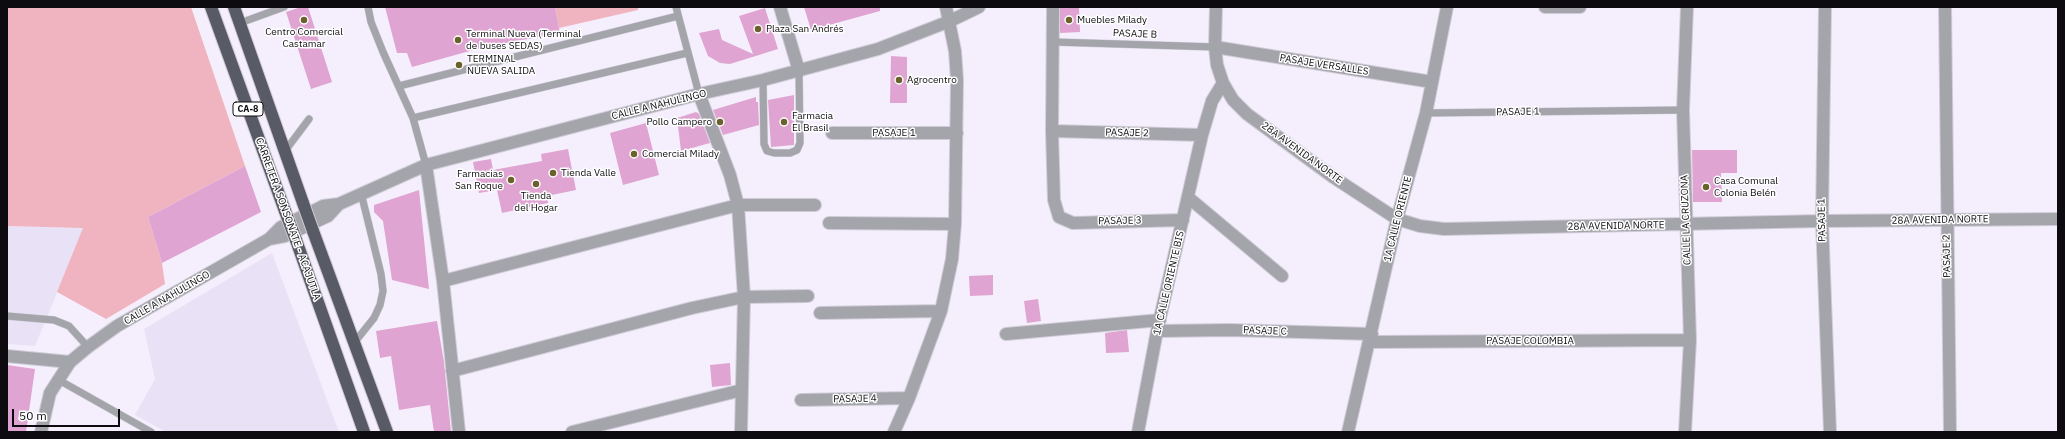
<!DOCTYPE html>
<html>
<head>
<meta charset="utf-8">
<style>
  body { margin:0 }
  #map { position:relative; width:2065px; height:439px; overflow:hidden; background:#f5effd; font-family:"IBM Plex Sans",sans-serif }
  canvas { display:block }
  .frame { position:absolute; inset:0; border:8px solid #0d0b0f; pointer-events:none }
  .scale { position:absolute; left:12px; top:409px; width:108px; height:18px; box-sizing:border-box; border:2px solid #0d0b0f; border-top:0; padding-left:5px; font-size:12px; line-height:14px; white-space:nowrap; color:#0d0b0f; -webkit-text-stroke:3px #fff; paint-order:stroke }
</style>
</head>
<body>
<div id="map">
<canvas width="2065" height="439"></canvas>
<div class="frame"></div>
<div class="scale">50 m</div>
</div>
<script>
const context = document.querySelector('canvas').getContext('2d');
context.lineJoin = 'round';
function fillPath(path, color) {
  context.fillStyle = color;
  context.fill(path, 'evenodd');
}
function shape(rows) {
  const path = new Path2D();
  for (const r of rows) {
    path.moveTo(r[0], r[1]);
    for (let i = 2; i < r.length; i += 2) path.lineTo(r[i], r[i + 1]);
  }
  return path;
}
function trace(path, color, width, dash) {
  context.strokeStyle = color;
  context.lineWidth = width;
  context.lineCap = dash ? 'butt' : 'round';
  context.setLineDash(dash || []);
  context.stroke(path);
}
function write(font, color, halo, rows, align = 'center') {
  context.font = font + ' "IBM Plex Sans",sans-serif';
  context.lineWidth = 3;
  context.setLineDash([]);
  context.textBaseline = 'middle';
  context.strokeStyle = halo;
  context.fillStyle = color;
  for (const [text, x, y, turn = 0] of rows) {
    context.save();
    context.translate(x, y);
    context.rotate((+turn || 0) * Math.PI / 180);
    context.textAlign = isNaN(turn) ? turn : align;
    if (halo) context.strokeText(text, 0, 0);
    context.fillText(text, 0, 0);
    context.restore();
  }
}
const built = shape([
  [7,226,84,228,35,346,7,344],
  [272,253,339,432,166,432,135,415,155,379,144,329]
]);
const green = shape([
  [7,7,191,7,245,166,148,217,162,263,165,284,106,319,57,292,83,228,7,226],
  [555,7,638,7,638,10,559,28]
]);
const building = shape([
  [301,7,308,7,332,82,311,89,286,12],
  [385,7,555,7,560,33,484,47,412,67,407,53,397,53],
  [804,7,880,7,880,11,811,30],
  [1060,7,1079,7,1080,32,1060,33],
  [765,8,778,49,730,64,720,63,708,56,699,33,719,29,722,40,753,54,739,16],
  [891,56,907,57,907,103,890,103],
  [794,95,794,145,771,147,768,100],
  [756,97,756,102,758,102,759,125,723,135,713,110],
  [696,112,699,114,710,143,681,151,677,118],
  [646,123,659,175,623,185,610,133],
  [568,149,576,190,547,196,548,203,502,213,497,190,479,193,473,162,491,159,493,170,542,161,541,154],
  [1692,150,1737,150,1737,173,1721,173,1722,202,1693,202],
  [245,166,261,212,162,263,148,217],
  [419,190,429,289,392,280,383,221,374,212,374,205],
  [993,275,993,295,970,296,969,276],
  [1038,299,1041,321,1027,323,1024,301],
  [437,321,444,362,451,432,434,432,430,405,399,410,391,356,380,358,376,331],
  [1127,330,1129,352,1106,353,1105,333],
  [730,363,731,385,712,387,710,365],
  [7,365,35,369,26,432,7,432]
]);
const service = shape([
  [368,7,371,22,383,52,413,118,426,165],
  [676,7,699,94],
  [240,23,284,7],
  [1054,42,1215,47],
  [763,80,764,144,767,151,774,153,790,153,797,150,800,143,799,71],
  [399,86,678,16],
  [1426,113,1683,110],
  [413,118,687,53],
  [285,151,309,119],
  [7,316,54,320,69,326,88,347],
  [354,343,374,318,380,305,383,291,381,274,361,193],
  [57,379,151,432]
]);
const minor = shape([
  [780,7,799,71],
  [1053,7,1052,131,1054,200,1059,217,1073,223,1183,220],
  [1545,7,1580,7],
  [1825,7,1822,221,1830,432],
  [1945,7,1950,432],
  [1215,47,1432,82],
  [1223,83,1233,100,1247,114,1333,177,1397,219,1420,226,1444,229,1822,221,2058,219],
  [699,94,730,175,738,205,744,297,741,432],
  [1052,131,1202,135],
  [832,133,957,133],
  [426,165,443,281,459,432],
  [1189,198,1282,276],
  [829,223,955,224],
  [443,281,738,205,815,205],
  [820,313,941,311],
  [1157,331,1229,330,1372,334],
  [1006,334,1160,320],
  [1370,342,1690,340],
  [7,356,70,362],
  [452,371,692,308,744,297,808,296],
  [801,400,909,398],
  [572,432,742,390],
  [894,432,909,398,941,311,952,259,955,224,957,80,955,51,946,7],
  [1138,432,1157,331,1202,135,1212,101,1223,83,1217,65,1215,47,1216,7],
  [1348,432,1397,219,1426,113,1447,7],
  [1685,432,1690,340,1683,110,1687,7]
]);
const tertiary = shape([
  [269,239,285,236,328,216,339,204],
  [41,432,50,393,70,362,88,347,117,326,269,239,281,227,323,206,339,204,426,165,699,94,763,80,878,49,950,21,979,7]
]);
const trunk = shape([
  [211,7,285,211],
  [234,7,303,203],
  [313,231,387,432],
  [296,240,364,432]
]);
const trunkBridge = shape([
  [303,203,313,231],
  [285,211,296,240]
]);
const markers = [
  [304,20,4,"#6a612d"],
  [1069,20,4,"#6a612d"],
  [758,29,4,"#6a612d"],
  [458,40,4,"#6a612d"],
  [459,65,4,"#6a612d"],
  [899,80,4,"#6a612d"],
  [720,122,4,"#6a612d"],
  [784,122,4,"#6a612d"],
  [634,154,4,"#6a612d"],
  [553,173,4,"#6a612d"],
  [511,180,4,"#6a612d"],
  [536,184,4,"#6a612d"],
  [1706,187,4,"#6a612d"]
];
const shields = [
  [248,109,30]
];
const shieldNames = [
  ["CA-8",248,109]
];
const poiNames = [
  ["Muebles Milady",1077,20],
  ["Plaza San Andrés",766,29],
  ["Centro Comercial",304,32,"center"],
  ["Castamar",304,44,"center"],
  ["Terminal Nueva (Terminal",466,34],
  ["de buses SEDAS)",466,46],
  ["TERMINAL",467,59],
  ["NUEVA SALIDA",467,71],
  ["Agrocentro",907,80],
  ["Farmacia",792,116],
  ["El Brasil",792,128],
  ["Pollo Campero",712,122,"right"],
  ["Comercial Milady",642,154],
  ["Tienda Valle",561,173],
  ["Farmacias",503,174,"right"],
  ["San Roque",503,186,"right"],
  ["Casa Comunal",1714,181],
  ["Colonia Belén",1714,193],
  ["Tienda",536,196,"center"],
  ["del Hogar",536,208,"center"]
];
const streetNames = [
  ["PASAJE B",1135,34,2],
  ["PASAJE VERSALLES",1324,65,9],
  ["CALLE A NAHULINGO",659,105,-14],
  ["PASAJE 1",1518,112,-1],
  ["PASAJE 1",894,133],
  ["PASAJE 2",1127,133,1],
  ["28A AVENIDA NORTE",1302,153,36],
  ["CARRETERA SONSONATE - ACAJUTLA",288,219,70],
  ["1A CALLE ORIENTE",1398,219,-76],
  ["CALLE LA CRUZONA",1686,220,-92],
  ["PASAJE 1",1822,220,-91],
  ["28A AVENIDA NORTE",1940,220,-1],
  ["PASAJE 3",1120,221,-1],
  ["28A AVENIDA NORTE",1616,226,-1],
  ["PASAJE 2",1947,256,-91],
  ["1A CALLE ORIENTE BIS",1169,283,-77],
  ["CALLE A NAHULINGO",167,298,-30],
  ["PASAJE C",1265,331,2],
  ["PASAJE COLOMBIA",1530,341],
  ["PASAJE 4",855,399,-1]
];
fillPath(built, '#e9e1f6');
fillPath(green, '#efb4bf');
fillPath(building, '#dfa4d1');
trace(service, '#d0cbd7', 8);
trace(minor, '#d0cbd7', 14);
trace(tertiary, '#d0cbd7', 14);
trace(trunk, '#d0cbd7', 14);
trace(service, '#a3a5ab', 7);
trace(minor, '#a3a5ab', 12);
trace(tertiary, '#a3a5ab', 12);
trace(trunk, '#585b66', 12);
trace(trunkBridge, '#d0cbd7', 14, []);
trace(trunkBridge, '#585b66', 12);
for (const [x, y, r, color] of markers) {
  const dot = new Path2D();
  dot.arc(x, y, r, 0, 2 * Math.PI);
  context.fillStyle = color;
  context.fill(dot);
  trace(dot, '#fff', 1.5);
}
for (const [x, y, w] of shields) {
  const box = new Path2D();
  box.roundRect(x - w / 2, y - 7, w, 14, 3);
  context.fillStyle = '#fff';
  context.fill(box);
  trace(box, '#0d0b0f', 1);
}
write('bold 9px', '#0d0b0f', null, shieldNames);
write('10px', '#0d0b0f', '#fff', poiNames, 'left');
write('10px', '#0d0b0f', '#fff', streetNames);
</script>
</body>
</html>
